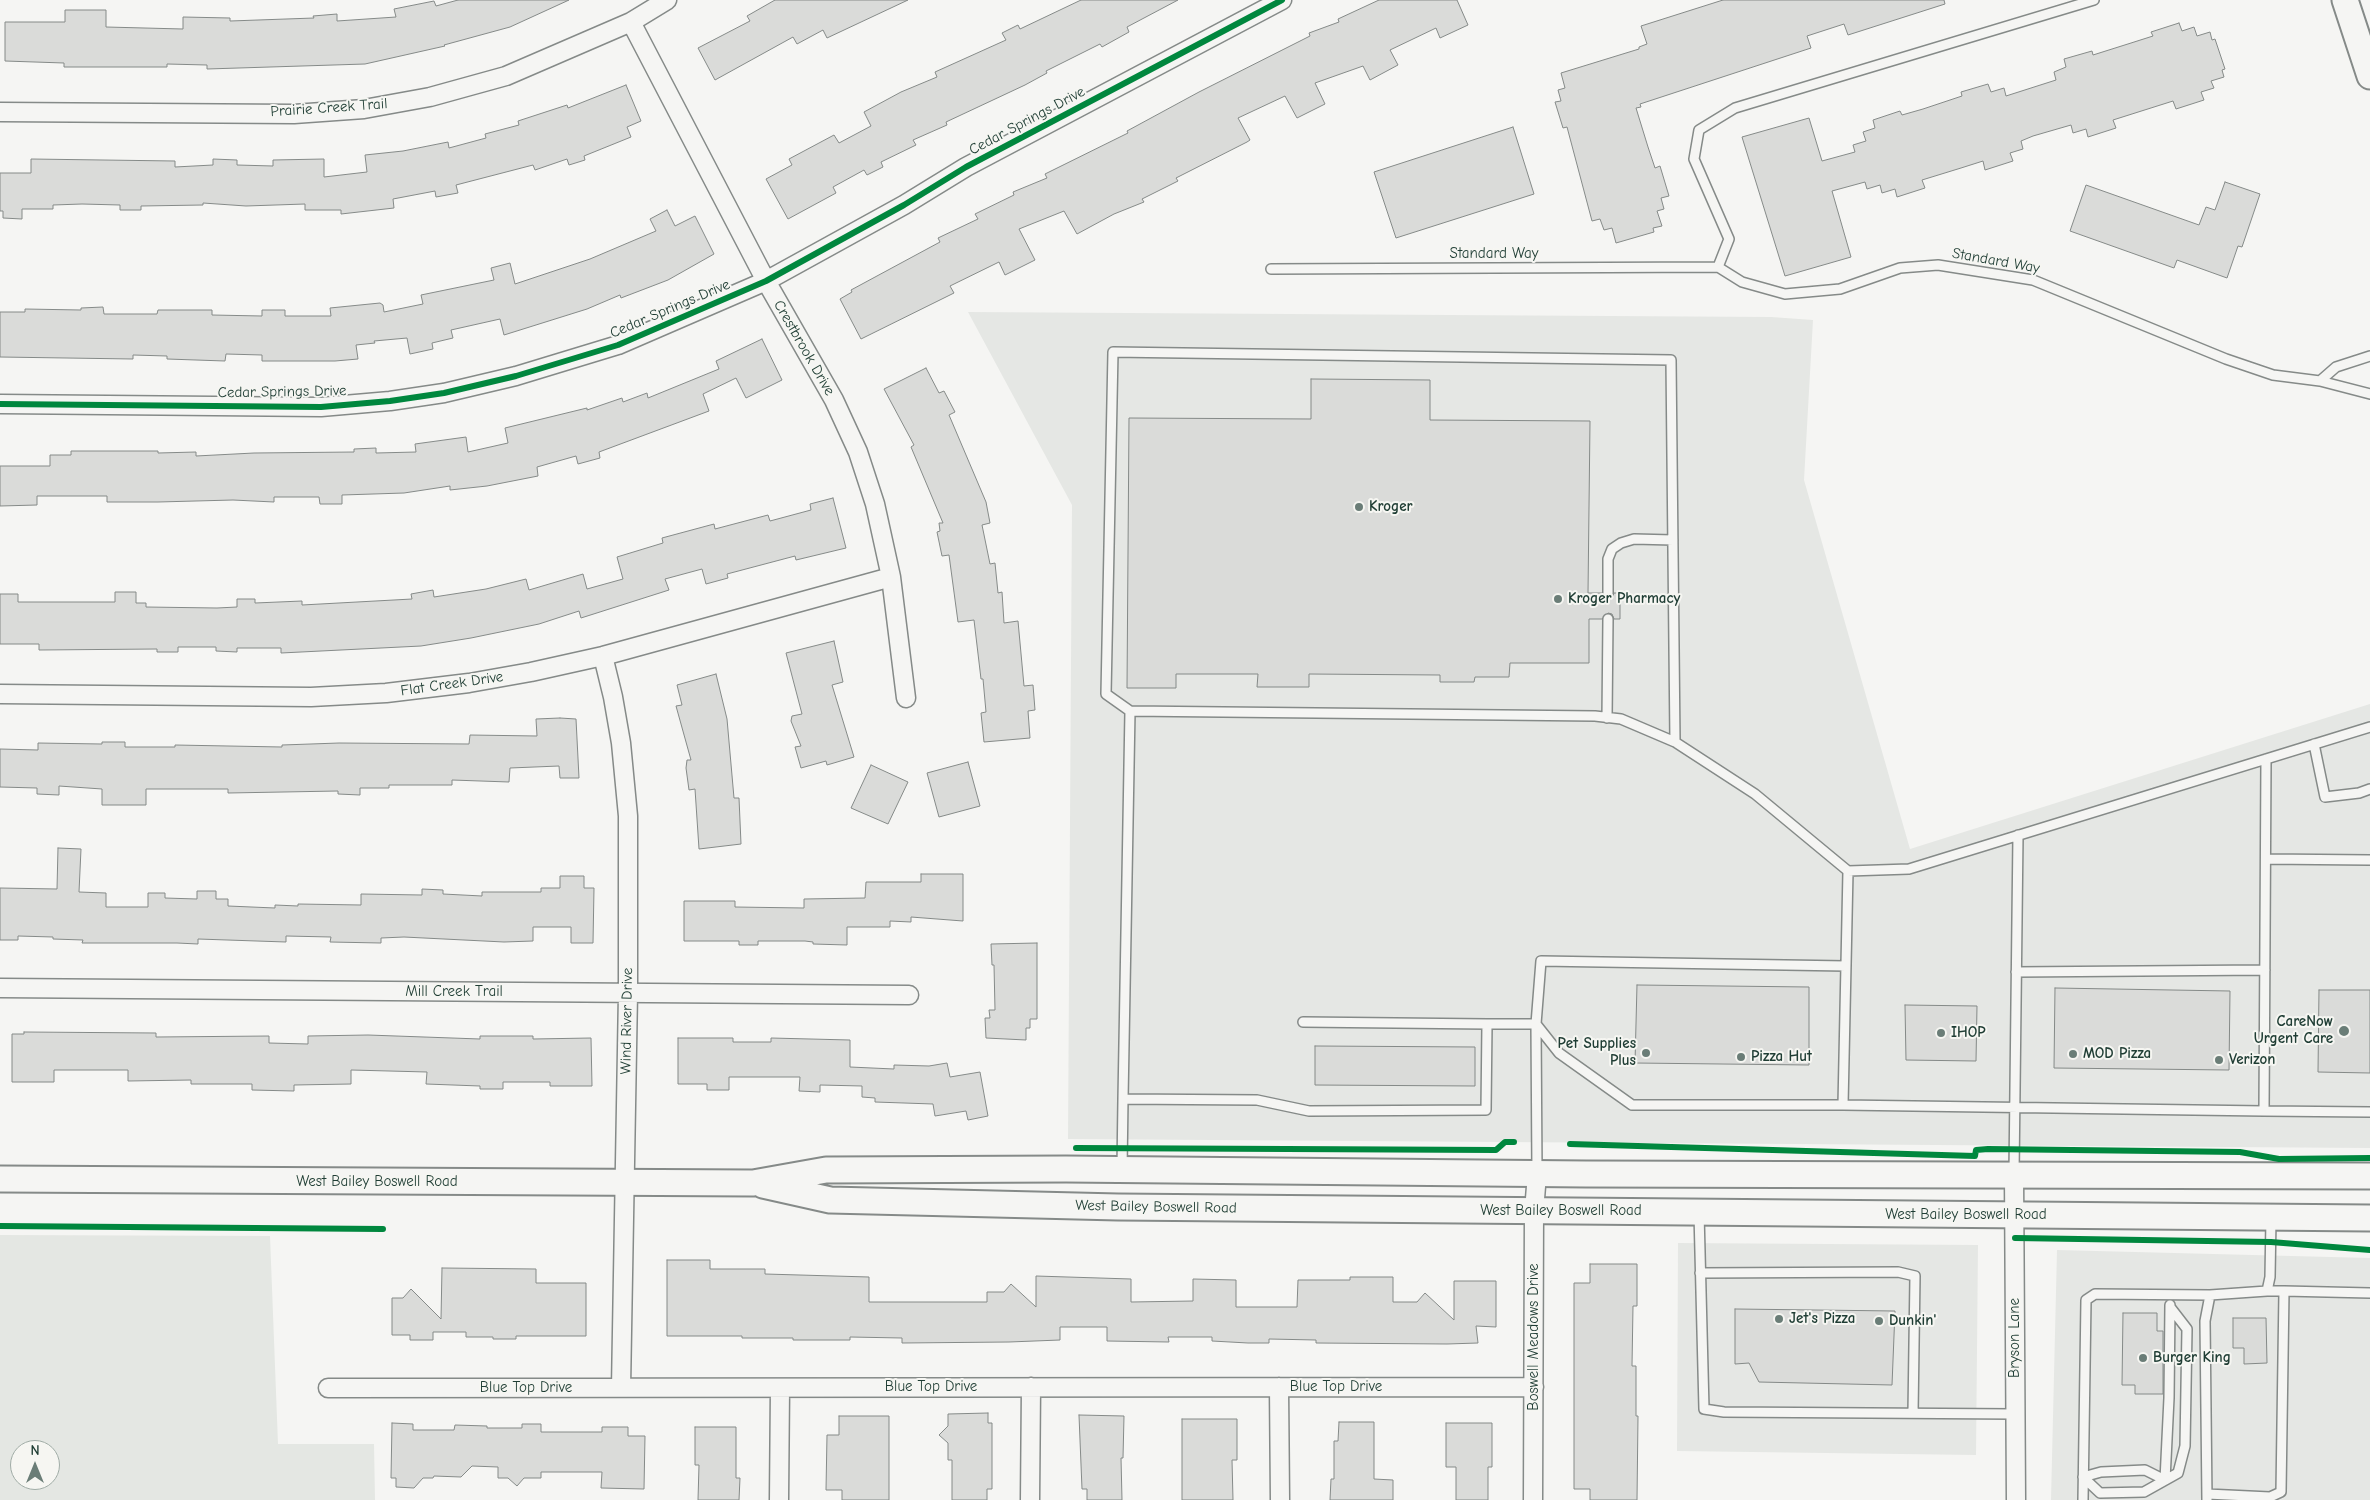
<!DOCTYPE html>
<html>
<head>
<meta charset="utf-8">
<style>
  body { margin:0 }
  #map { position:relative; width:2370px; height:1500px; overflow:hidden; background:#f5f5f3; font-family:"Comic Neue",sans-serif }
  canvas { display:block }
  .north { position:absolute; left:10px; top:1440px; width:50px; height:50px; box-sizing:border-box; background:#f6f6f2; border:1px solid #a0aca6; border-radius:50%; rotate:0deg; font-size:14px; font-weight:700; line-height:20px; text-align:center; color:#1f3d34 }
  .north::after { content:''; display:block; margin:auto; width:18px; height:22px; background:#6a7d77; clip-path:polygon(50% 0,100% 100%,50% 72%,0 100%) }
</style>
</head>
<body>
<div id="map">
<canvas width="2370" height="1500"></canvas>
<div class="north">N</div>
</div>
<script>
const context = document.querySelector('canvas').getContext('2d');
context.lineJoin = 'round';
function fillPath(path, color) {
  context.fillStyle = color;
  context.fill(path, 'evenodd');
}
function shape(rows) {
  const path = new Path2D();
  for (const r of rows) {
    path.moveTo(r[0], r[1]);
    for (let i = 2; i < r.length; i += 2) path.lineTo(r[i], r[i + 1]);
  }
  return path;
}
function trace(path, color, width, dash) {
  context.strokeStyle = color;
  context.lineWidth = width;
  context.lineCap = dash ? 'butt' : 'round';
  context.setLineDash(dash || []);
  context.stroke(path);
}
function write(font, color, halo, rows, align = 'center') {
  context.font = font + ' "Comic Neue",sans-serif';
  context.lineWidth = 4;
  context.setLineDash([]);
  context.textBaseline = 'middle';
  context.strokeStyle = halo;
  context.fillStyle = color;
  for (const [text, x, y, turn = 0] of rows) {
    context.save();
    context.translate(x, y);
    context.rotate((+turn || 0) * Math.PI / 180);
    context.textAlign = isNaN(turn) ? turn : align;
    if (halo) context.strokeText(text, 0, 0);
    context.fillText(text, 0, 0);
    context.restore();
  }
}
const built = shape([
  [968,312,1771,317,1813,320,1804,480,1910,849,2370,704,2370,1148,1068,1139,1072,505],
  [1678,1243,1978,1245,1976,1455,1677,1451],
  [2057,1250,2370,1258,2370,1500,2051,1500]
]);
const green = shape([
  [0,1235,270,1236,278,1444,374,1444,375,1500,0,1500],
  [20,1450,50,1450,50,1480,20,1480]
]);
const building = shape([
  [458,0,569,0,510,27,444,45,445,46,365,64,207,69,207,65,167,64,167,67,64,67,64,63,5,61,5,22,65,22,65,10,106,10,106,27,183,29,183,17,230,18,230,21,314,18,313,16,337,14,337,21,396,17,394,9,434,1,436,6,458,0],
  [775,0,908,0,827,38,823,30,797,44,793,37,715,80,698,48,750,21,747,16,775,0],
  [1081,0,1178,0,1127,27,1129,32,1102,47,1100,44,1046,71,1047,73,1025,85,946,122,947,125,913,140,916,145,881,162,883,167,867,175,864,170,833,187,836,193,788,219,766,179,792,165,789,159,834,135,839,143,871,126,864,112,901,92,937,77,935,72,1006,40,1002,33,1018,25,1020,29,1081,0],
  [1379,0,1457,0,1468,25,1440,38,1436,28,1390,50,1398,65,1370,80,1363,66,1315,83,1325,104,1297,118,1285,96,1238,118,1250,140,1247,142,1176,178,1178,181,1142,199,1144,202,1114,214,1077,234,1064,211,1019,229,1035,260,1005,275,999,262,950,286,954,293,861,339,840,299,852,292,851,290,940,242,938,238,978,219,975,214,1014,195,1013,192,1047,178,1045,174,1128,133,1127,131,1199,92,1310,36,1309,33,1339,22,1338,19,1379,0],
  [1723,0,1944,0,1945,4,1848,35,1844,24,1807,36,1811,48,1640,104,1641,107,1636,108,1648,147,1655,168,1660,166,1669,196,1661,198,1664,209,1657,211,1662,226,1653,228,1654,232,1616,243,1612,228,1604,230,1600,219,1592,221,1567,127,1563,128,1555,102,1561,101,1558,90,1565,88,1561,73,1639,49,1639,47,1647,44,1641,26,1723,0],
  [2179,23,2182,31,2194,27,2197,36,2210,32,2212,40,2215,39,2225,69,2222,70,2224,77,2211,81,2214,88,2201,92,2204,100,2176,109,2173,101,2113,120,2116,128,2088,137,2086,129,2073,133,2071,125,2033,136,2021,141,2023,149,2010,153,2013,161,1985,170,1983,161,1961,168,1922,180,1925,188,1897,197,1895,189,1882,193,1880,185,1867,189,1865,182,1832,191,1851,257,1785,276,1742,137,1809,118,1822,161,1855,152,1853,145,1866,141,1863,132,1875,128,1873,120,1900,111,1902,115,1923,109,1962,96,1961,92,1988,84,1991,92,2004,88,2006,96,2056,80,2054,72,2066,67,2064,59,2092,51,2093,55,2131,43,2153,36,2151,32,2179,23],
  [626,85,641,121,627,127,631,137,584,156,585,160,569,165,567,159,535,170,533,165,456,185,458,193,436,197,435,191,393,199,394,208,341,214,341,210,305,210,305,204,246,206,203,203,203,205,141,206,141,210,120,210,120,205,82,204,53,205,53,209,22,209,22,219,3,218,3,211,0,211,0,173,31,173,31,159,175,161,175,167,213,165,213,159,237,160,237,165,273,166,273,160,324,159,324,177,367,172,365,155,403,151,448,142,449,148,486,138,485,134,519,125,518,121,567,105,568,108,626,85],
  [1513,127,1534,194,1396,238,1374,172,1513,127],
  [2225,182,2260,194,2242,247,2238,246,2227,278,2177,260,2174,268,2070,231,2086,185,2199,225,2206,207,2215,210,2225,182],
  [667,210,675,226,695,216,714,254,668,280,621,298,620,295,587,309,504,335,500,319,451,330,453,338,432,343,433,349,410,354,407,338,374,341,375,343,356,345,358,359,335,361,262,361,262,355,226,354,225,361,167,359,167,356,133,355,133,359,0,357,0,312,25,312,25,309,81,310,81,308,103,307,104,314,157,314,158,310,212,310,212,315,262,316,262,310,285,310,285,316,331,316,330,308,380,303,383,305,384,312,423,304,421,295,494,280,491,268,510,263,515,284,590,259,656,231,650,219,667,210],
  [762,339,782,380,746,398,736,378,703,394,709,411,599,452,600,458,578,464,576,456,537,467,538,476,487,486,450,490,450,486,404,493,342,495,342,504,320,504,319,497,274,497,274,502,233,500,158,502,107,502,107,496,37,496,37,505,0,506,0,466,50,466,50,455,71,455,71,451,158,451,158,453,196,452,196,456,254,453,354,452,354,449,376,448,376,453,416,452,415,444,466,437,468,452,508,443,505,428,587,408,587,410,622,398,623,402,647,393,648,398,719,369,716,361,762,339],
  [926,368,939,393,944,391,955,412,949,415,986,502,990,523,982,525,990,564,995,563,998,593,1002,592,1004,623,1018,621,1024,686,1033,685,1035,710,1028,711,1030,738,984,742,981,713,986,712,983,679,981,679,974,620,958,622,949,555,942,556,937,532,940,531,939,523,943,523,911,447,914,445,884,389,926,368],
  [1311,379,1430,380,1430,420,1590,421,1588,593,1602,593,1608,599,1612,598,1614,593,1620,593,1620,619,1614,619,1612,614,1608,613,1602,619,1589,619,1589,663,1510,663,1509,677,1475,677,1474,682,1440,682,1440,675,1309,674,1309,687,1257,687,1258,674,1176,674,1176,688,1127,688,1129,418,1311,419,1311,379],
  [833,498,846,548,796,560,795,556,727,574,728,578,706,584,702,569,665,579,669,590,581,618,579,611,539,624,471,638,421,646,281,653,281,648,237,648,237,652,216,651,216,647,178,647,178,652,157,652,157,649,39,650,39,644,0,644,0,594,18,594,18,602,115,602,115,592,136,592,136,603,146,603,146,607,217,608,237,607,237,599,255,599,255,603,302,601,302,605,412,599,411,594,433,590,434,597,486,589,526,579,529,590,583,574,587,589,623,579,617,557,663,543,662,538,714,524,715,529,768,515,770,521,811,510,810,504,833,498],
  [834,641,843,682,832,685,854,757,827,765,826,761,801,768,795,747,801,746,791,721,792,716,802,714,786,653,834,641],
  [716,674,727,719,734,798,739,798,741,844,699,849,695,789,689,790,686,768,687,760,691,760,676,706,682,705,677,685,716,674],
  [560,718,576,719,579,778,560,778,559,766,510,768,509,782,452,780,452,785,389,785,389,788,360,788,360,795,338,794,338,791,228,793,228,789,146,789,146,805,102,805,102,789,59,786,59,795,37,794,37,788,0,787,0,749,38,750,38,743,102,744,102,742,125,742,125,747,175,747,175,745,282,747,282,745,339,743,469,744,470,735,537,736,536,719,560,718],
  [968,762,980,806,939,817,927,773,968,762],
  [871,765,908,782,888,824,851,808,871,765],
  [58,848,81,849,79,892,106,893,106,907,148,907,148,893,165,893,165,898,197,899,197,891,216,891,216,899,228,899,228,906,275,908,275,905,298,906,298,904,361,905,361,894,422,895,422,889,443,890,443,894,482,896,482,892,541,892,541,888,560,888,560,876,584,876,584,888,594,888,593,943,571,943,571,927,533,927,533,941,504,942,404,937,381,938,381,943,330,942,331,937,286,936,286,942,198,939,198,944,177,943,82,943,83,940,53,939,53,937,18,936,18,940,0,940,0,888,57,889,58,848],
  [921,874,963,874,963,921,911,917,911,922,890,921,890,927,847,927,847,945,813,944,813,942,805,941,758,941,758,945,739,945,739,941,684,941,684,901,735,901,735,907,804,908,804,899,865,898,866,882,921,882,921,874],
  [1037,943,1037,1019,1030,1019,1030,1028,1026,1028,1026,1040,986,1038,985,1018,990,1018,989,1010,995,1010,994,965,992,965,991,944,1037,943],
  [1637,985,1809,987,1809,1065,1635,1063,1637,985],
  [2055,988,2230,991,2229,1070,2054,1068,2055,988],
  [2319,990,2370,990,2370,1073,2318,1072,2319,990],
  [1905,1005,1977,1006,1976,1061,1906,1060,1905,1005],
  [24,1032,156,1033,156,1037,269,1036,269,1043,308,1044,308,1036,368,1035,480,1039,480,1036,533,1036,533,1039,591,1038,592,1086,550,1086,550,1082,503,1082,503,1089,480,1089,480,1086,426,1084,427,1072,351,1070,351,1084,294,1085,294,1091,252,1090,252,1084,191,1084,191,1080,128,1081,128,1070,54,1070,54,1082,12,1082,12,1034,24,1034,24,1032],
  [678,1038,733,1038,733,1042,771,1042,771,1038,850,1040,850,1067,894,1069,894,1065,929,1066,947,1063,950,1077,980,1072,988,1116,968,1120,966,1111,935,1116,933,1104,875,1102,875,1098,862,1097,862,1086,820,1085,820,1092,799,1091,800,1077,729,1077,729,1090,707,1090,707,1084,678,1084,678,1038],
  [1315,1046,1475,1047,1475,1086,1315,1085,1315,1046],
  [667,1260,710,1260,710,1269,765,1269,765,1274,869,1277,869,1302,987,1302,987,1292,1004,1292,1011,1284,1036,1307,1036,1276,1131,1279,1131,1302,1193,1301,1193,1279,1236,1280,1236,1307,1297,1307,1298,1280,1350,1280,1350,1277,1393,1277,1393,1302,1417,1302,1425,1293,1454,1320,1454,1281,1496,1281,1496,1327,1476,1326,1478,1343,1447,1344,1316,1343,1316,1340,1269,1339,1269,1343,1248,1343,1212,1341,1212,1337,1168,1337,1169,1342,1107,1341,1107,1327,1060,1327,1060,1340,1009,1342,902,1343,902,1338,850,1337,850,1340,793,1340,793,1338,742,1338,742,1336,667,1336,667,1260],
  [1590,1264,1637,1264,1637,1306,1633,1306,1632,1366,1636,1366,1636,1416,1638,1416,1637,1500,1590,1500,1590,1489,1574,1489,1574,1283,1590,1283,1590,1264],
  [442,1268,536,1269,536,1283,586,1283,586,1336,516,1336,516,1339,493,1339,493,1337,466,1337,466,1332,433,1332,433,1340,410,1340,410,1335,392,1335,392,1298,403,1298,411,1289,441,1319,442,1268],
  [1735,1309,1895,1311,1892,1385,1759,1382,1749,1363,1735,1364,1735,1309],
  [2123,1313,2157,1313,2157,1331,2163,1331,2163,1394,2135,1394,2135,1385,2122,1385,2123,1313],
  [2233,1318,2266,1318,2267,1363,2244,1364,2244,1348,2233,1348,2233,1318],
  [988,1413,988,1423,992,1423,992,1489,987,1489,987,1500,952,1500,952,1460,948,1460,948,1443,939,1435,948,1426,948,1414,988,1413],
  [1079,1415,1124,1416,1123,1458,1121,1458,1122,1500,1087,1500,1087,1489,1082,1489,1079,1415],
  [839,1416,889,1416,889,1500,842,1500,842,1490,826,1490,827,1435,839,1435,839,1416],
  [1182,1419,1237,1419,1237,1460,1232,1460,1233,1500,1182,1500,1182,1419],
  [1339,1422,1374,1422,1374,1479,1393,1480,1393,1500,1330,1500,1331,1479,1334,1479,1334,1441,1338,1441,1339,1422],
  [392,1423,413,1424,413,1430,454,1430,455,1425,487,1426,487,1428,522,1428,522,1424,541,1424,541,1432,602,1432,602,1427,628,1427,628,1436,645,1436,644,1489,601,1488,602,1472,541,1472,541,1478,524,1478,517,1486,508,1478,498,1478,498,1467,472,1466,461,1477,434,1476,433,1478,423,1478,414,1488,396,1487,396,1478,391,1478,392,1423],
  [1446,1423,1492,1423,1492,1467,1488,1467,1488,1500,1456,1500,1456,1467,1446,1467,1446,1423],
  [695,1427,736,1427,736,1478,740,1478,739,1500,698,1500,699,1465,695,1465,695,1427]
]);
const lane = shape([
  [2094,0,1735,108,1699,130,1694,159,1729,239,1718,267,1742,282,1785,294,1840,289,1900,268,1938,265,2033,280,2226,359,2273,375,2320,381,2370,394],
  [1271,269,1718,267],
  [2320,381,2336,367,2370,356],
  [1608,593,1608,559,1612,549,1621,543,1634,539,1673,540],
  [1130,711,1123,1099,1257,1100,1309,1111,1486,1110,1487,1024,1536,1024,1559,1053,1632,1105,1843,1105,1848,871],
  [1607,718,1608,619],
  [1675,742,1671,360,1113,352,1106,694,1130,711,1595,716,1621,719,1675,742,1755,794,1848,871,1909,869,2370,727],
  [2314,744,2325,797,2359,793,2370,789],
  [2266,859,2370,860],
  [2016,972,2265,970],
  [1303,1022,1487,1024],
  [1843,1105,2264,1111,2266,759],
  [2264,1111,2370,1112],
  [1122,1169,1123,1099],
  [1537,1173,1536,1024,1541,961,1846,966],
  [2014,1173,2018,835],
  [1699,1213,1704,1409,1724,1412,2014,1414],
  [1700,1273,1898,1272,1915,1276,1913,1413],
  [2284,1291,2370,1293],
  [2083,1477,2100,1493,2144,1492,2178,1473,2185,1446,2187,1329,2170,1307],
  [2083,1477,2101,1472,2145,1470,2165,1480],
  [2165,1480,2169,1398,2170,1305],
  [2207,1494,2270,1497,2281,1492,2284,1291,2267,1291],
  [2083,1500,2086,1300,2095,1294,2210,1295],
  [2207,1500,2205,1321,2210,1295,2267,1291,2270,1277,2271,1219]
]);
const street = shape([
  [631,22,766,281,834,400,858,452,875,504,891,577,906,698],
  [0,112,294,114,364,109,430,97,506,76,631,22,667,0],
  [0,404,321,407,390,401,444,393,516,376,618,345,766,281,904,205,966,167,1282,0],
  [603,656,613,697,621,743,628,816,628,993,621,1388],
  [0,694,311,697,386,693,469,683,531,672,603,656,891,577],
  [0,988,909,995],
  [2014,1175,2016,1500],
  [1279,1387,1280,1500],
  [328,1388,1534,1387],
  [779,1500,780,1388],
  [1030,1500,1031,1387],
  [1533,1500,1534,1211,1537,1174]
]);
const secondary = shape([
  [2345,0,2370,76],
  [0,1179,753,1183,826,1170,1066,1169,1586,1174,2370,1176],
  [763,1185,830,1200,1118,1207,2370,1218]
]);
const cycleway = shape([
  [0,404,321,407,390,401,444,393,516,376,618,345,766,281,904,205,966,167,1282,0],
  [1570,1144,1975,1156,1976,1150,1988,1149,2240,1152,2279,1159,2370,1158],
  [1076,1148,1496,1150,1505,1142,1514,1142],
  [0,1226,383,1229],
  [2015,1238,2271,1242,2370,1250]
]);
const markers = [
  [1359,507,5,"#6a7d77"],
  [1558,599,5,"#6a7d77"],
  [2344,1031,6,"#6a7d77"],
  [1941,1033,5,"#6a7d77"],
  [1646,1053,5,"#6a7d77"],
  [2073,1054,5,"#6a7d77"],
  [1741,1057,5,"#6a7d77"],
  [2219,1060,5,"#6a7d77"],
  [1779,1319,5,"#6a7d77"],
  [1879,1321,5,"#6a7d77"],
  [2143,1358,5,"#6a7d77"]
];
const streetNames = [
  ["Prairie Creek Trail",329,108,-4],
  ["Cedar Springs Drive",1027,121,-28],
  ["Standard Way",1494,254],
  ["Standard Way",1996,261,10],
  ["Cedar Springs Drive",670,309,-23],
  ["Crestbrook Drive",804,348,60],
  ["Cedar Springs Drive",282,392,-1],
  ["Flat Creek Drive",452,684,-8],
  ["Mill Creek Trail",454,992],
  ["Wind River Drive",627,1021,-89],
  ["West Bailey Boswell Road",377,1182],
  ["West Bailey Boswell Road",1156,1207,1],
  ["West Bailey Boswell Road",1561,1211],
  ["West Bailey Boswell Road",1966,1215],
  ["Boswell Meadows Drive",1534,1337,-90],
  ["Bryson Lane",2015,1338,-90],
  ["Blue Top Drive",931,1387],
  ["Blue Top Drive",1336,1387],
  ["Blue Top Drive",526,1388]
];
const poiNames = [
  ["Kroger",1369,507],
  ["Kroger Pharmacy",1568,599],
  ["CareNow",2333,1022,"right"],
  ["Urgent Care",2333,1039,"right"],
  ["IHOP",1951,1033],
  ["Pet Supplies",1636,1044,"right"],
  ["Plus",1636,1061,"right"],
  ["MOD Pizza",2083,1054],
  ["Pizza Hut",1751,1057],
  ["Verizon",2229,1060],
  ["Jet's Pizza",1789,1319],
  ["Dunkin'",1889,1321],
  ["Burger King",2153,1358]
];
fillPath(built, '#e5e7e4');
fillPath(green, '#e4e7e3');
fillPath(building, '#dadbd9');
trace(building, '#858a88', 1);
trace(lane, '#858a88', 12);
trace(street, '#858a88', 21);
trace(secondary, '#858a88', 29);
trace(lane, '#f5f5f3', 9);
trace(street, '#f5f5f3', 18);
trace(secondary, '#f5f5f3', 25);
trace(cycleway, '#00873e', 6);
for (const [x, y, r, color] of markers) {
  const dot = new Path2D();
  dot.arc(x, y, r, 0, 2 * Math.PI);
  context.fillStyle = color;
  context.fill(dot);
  trace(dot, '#f6f6f2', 2);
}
write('15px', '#1f3d34', '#f6f6f2', streetNames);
write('bold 15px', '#1f3d34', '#f6f6f2', poiNames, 'left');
</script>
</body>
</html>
